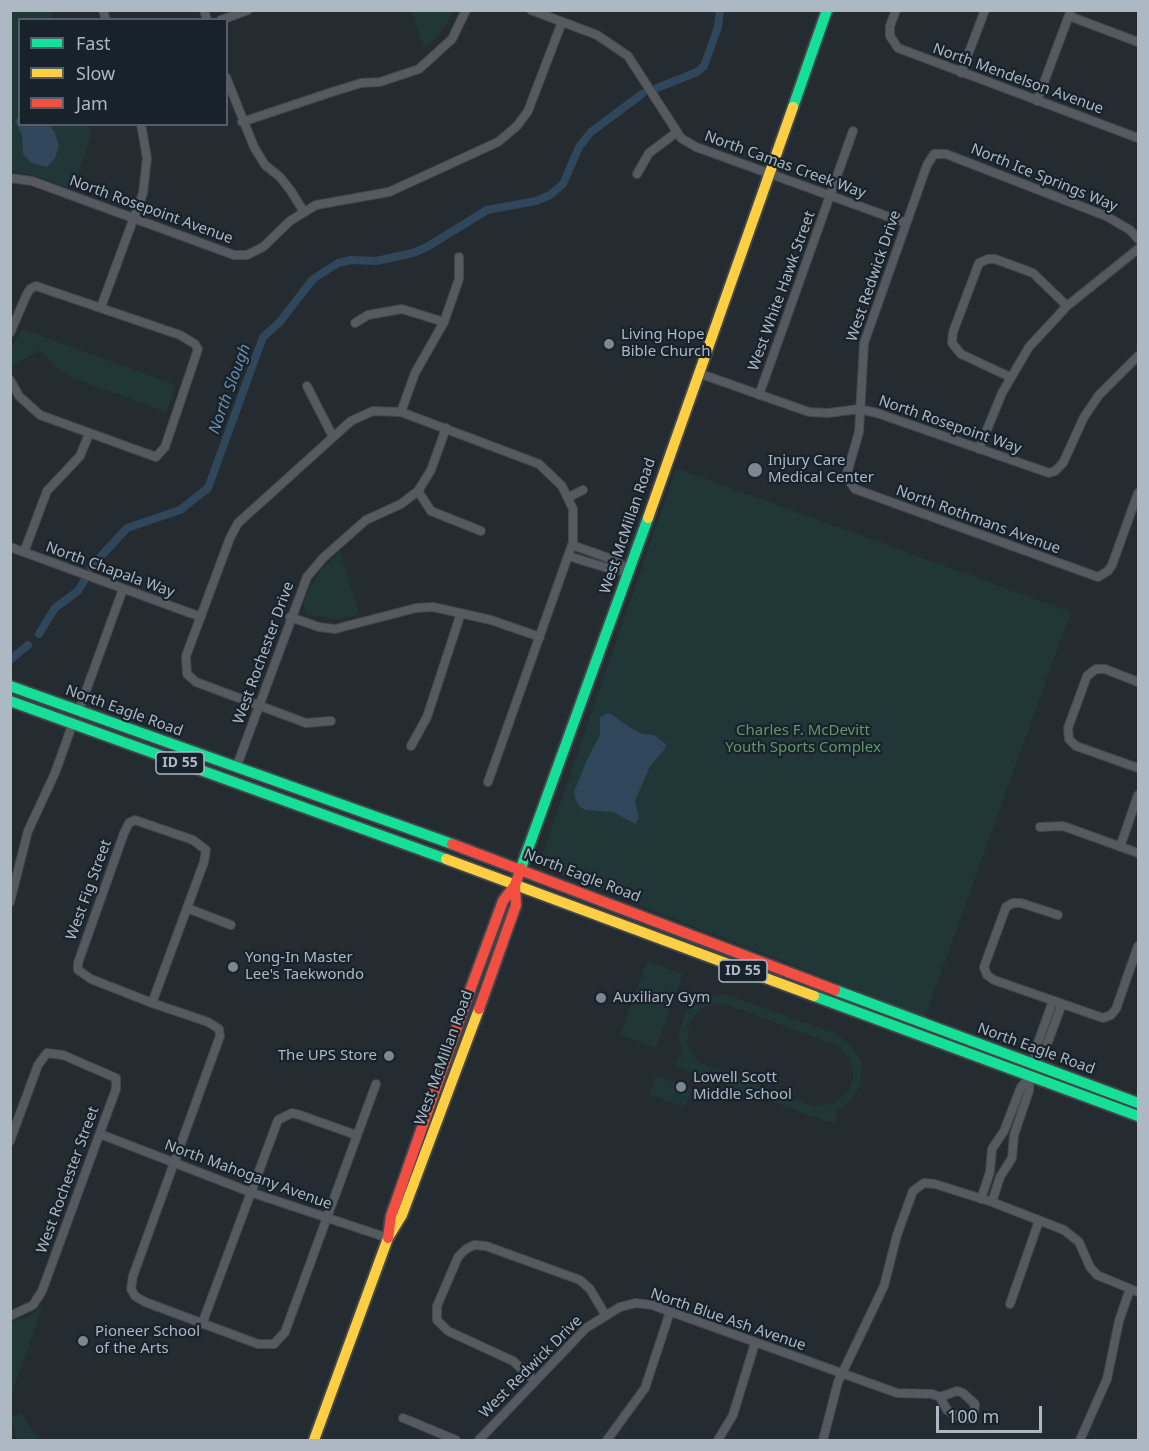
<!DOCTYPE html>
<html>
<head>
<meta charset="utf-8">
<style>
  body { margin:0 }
  #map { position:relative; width:1149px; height:1451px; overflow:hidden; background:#242b31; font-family:"Noto Sans",sans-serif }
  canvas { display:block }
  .frame { position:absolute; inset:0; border:12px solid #acb8c4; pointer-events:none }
  .legend { position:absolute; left:18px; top:18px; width:210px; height:108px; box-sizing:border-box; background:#18222b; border:2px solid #535e68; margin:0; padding:8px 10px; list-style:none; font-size:18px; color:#acb8c4 }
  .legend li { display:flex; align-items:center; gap:12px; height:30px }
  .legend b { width:30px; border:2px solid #535e68 }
  .scale { position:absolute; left:936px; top:1406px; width:106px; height:27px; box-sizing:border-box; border:3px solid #acb8c4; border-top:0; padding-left:8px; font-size:18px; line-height:21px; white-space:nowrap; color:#acb8c4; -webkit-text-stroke:4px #18222b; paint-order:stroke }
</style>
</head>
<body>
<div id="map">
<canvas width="1149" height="1451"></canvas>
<div class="frame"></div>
<ul class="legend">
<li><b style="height:8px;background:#16e098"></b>Fast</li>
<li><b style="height:8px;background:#ffcf43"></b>Slow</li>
<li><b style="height:8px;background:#f24e42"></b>Jam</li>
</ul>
<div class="scale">100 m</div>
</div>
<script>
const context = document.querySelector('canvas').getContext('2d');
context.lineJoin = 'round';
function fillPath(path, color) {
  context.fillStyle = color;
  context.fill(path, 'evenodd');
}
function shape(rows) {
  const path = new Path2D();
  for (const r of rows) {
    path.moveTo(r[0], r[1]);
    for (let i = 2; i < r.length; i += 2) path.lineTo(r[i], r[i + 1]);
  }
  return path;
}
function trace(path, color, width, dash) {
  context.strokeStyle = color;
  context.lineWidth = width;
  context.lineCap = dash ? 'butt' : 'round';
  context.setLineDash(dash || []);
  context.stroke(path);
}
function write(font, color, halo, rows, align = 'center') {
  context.font = font + ' "Noto Sans",sans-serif';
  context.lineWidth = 4.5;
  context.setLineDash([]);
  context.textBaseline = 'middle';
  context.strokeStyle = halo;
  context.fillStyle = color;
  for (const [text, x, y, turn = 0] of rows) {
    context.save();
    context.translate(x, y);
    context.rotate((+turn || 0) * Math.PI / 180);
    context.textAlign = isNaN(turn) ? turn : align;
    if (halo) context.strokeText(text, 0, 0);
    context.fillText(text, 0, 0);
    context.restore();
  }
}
const green = shape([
  [10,11,51,11,54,19,20,20,20,124,88,125,91,132,87,149,72,189,35,176,11,171],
  [411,11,411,10,455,11,439,35,424,49],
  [23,329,176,385,166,412,73,378,56,368,40,350,12,366,11,348],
  [676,468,1071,612,925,1017,549,870,542,856],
  [340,552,360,615,335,620,307,614,303,606,309,589,320,571],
  [647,961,683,974,656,1048,620,1035],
  [724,994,835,1033,852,1046,862,1064,860,1085,851,1101,834,1113,837,1116,834,1124,675,1066,678,1057,683,1058,678,1035,686,1011,706,997],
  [725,1004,840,1047,849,1058,853,1071,852,1082,846,1093,833,1104,812,1106,698,1062,687,1045,689,1023,703,1007],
  [656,1076,692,1089,685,1107,649,1094],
  [42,1306,43,1306,11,1396,11,1322,28,1317],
  [21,1413,39,1440,18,1440,15,1435,11,1417]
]);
const water = shape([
  [19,116,20,124,50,125,55,133,59,146,55,158,47,167,31,163,23,154,22,135,15,121],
  [609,713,631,728,642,734,654,735,666,744,665,749,650,766,635,801,639,818,635,824,613,812,585,810,579,806,575,798,574,792,587,760,600,735,600,717]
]);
const canal = shape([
  [657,88,697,72,704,66,718,27,720,10],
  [91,567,127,528,180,510,208,488,263,337,279,323,313,279,338,263,351,260,376,261,413,253,427,247,487,210,536,201,550,195,563,184,579,147,591,132,642,94],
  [39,634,55,608,78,591,84,581],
  [10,660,28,645]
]);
const street = shape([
  [103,10,106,20],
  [204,10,207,20],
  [531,10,597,35,628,56,681,138,696,147,906,223],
  [896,10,890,26,890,36,898,48,1138,138],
  [1069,16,1138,42],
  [221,20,248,10],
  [961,73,985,10],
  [226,77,254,147,265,165,280,177,291,191,304,212],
  [1037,101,1071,10],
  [242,122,329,93,361,83,380,82,419,69,452,39,466,10],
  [637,174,649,153,677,132],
  [10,178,32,181,234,255,247,255,263,247,290,221,316,205,389,192,498,142,517,126,528,111,562,22],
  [1138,239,1130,230,1106,216,946,154,934,154,927,165,864,343,859,432,846,477,855,489,1098,577,1108,571,1112,565,1138,493],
  [101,307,143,193,147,158,141,124],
  [355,323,368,315,402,309,444,322],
  [10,333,26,296,30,289,36,286,180,335,195,344,198,349,165,447,156,457,40,415,19,396,10,380],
  [698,373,809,412,828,413,859,409,877,413,1049,473,1055,471,1063,463,1084,417,1099,395,1138,356],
  [1010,377,961,354,952,343,953,332,979,263,988,259,995,259,1033,273,1067,306],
  [307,386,333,437],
  [759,395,853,131],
  [401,412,415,373,444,322,459,279,459,257],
  [979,449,1002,393,1029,347,1067,306,1138,249],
  [418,491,431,511,481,531],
  [569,497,583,490],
  [10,547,201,617],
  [24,552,47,491,80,456,89,434],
  [568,556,614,570,628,571,617,561,572,545],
  [290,617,319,627,335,629,416,608,433,607,491,620,540,637],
  [1138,682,1105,669,1096,669,1087,676,1068,728,1069,739,1076,746,1138,768],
  [79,710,123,589],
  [331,721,306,723,196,682,187,674,186,656,230,538,238,523,351,421,373,411,401,412,539,464,562,486,573,509,573,542,488,782],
  [411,746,427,717,461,613],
  [236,768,307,577,323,558,366,520,401,504,418,491,431,470,446,428],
  [1040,827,1063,826,1138,853],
  [1120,847,1138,795],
  [10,902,28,831,55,773,73,723],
  [187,908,231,925],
  [1058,915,1021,903,1013,903,1006,907,984,967,987,975,994,980,1103,1018,1111,1015,1116,1009,1138,946],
  [1053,1001,1037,1045,1034,1064,1046,1047,1062,1004],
  [152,1003,204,862,206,850,193,840,135,820,129,823,124,833,78,963,78,970,91,979,152,1003,208,1022,219,1029,220,1036,133,1276,131,1289,135,1296,145,1302,258,1344,274,1344,285,1332,376,1084],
  [100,1134,250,1192,388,1238],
  [10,1141,38,1065,47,1053,63,1055,116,1078,116,1089,42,1291,33,1305,10,1316],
  [981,1199,990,1172,992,1149,1004,1131,1021,1087,1030,1077,1029,1091,1014,1135,1012,1158,1000,1177,992,1202],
  [1010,1304,1039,1221],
  [202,1324,278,1120,292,1113,300,1115,356,1135],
  [535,1381,513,1361,448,1331,437,1320,437,1306,458,1257,466,1249,474,1245,486,1246,580,1280,590,1289,606,1316],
  [403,1418,456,1440],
  [479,1440,586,1328,620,1307,636,1303,652,1305,897,1393,932,1394,940,1397,947,1410,957,1416,969,1419,974,1413,975,1404,963,1393,957,1391,940,1397],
  [607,1440,645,1388,670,1312],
  [718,1440,733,1415,755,1343],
  [823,1440,838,1382,884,1286,897,1235,913,1191,924,1183,935,1184,992,1202,1064,1230,1079,1242,1090,1267,1097,1275,1138,1292],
  [1080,1440,1107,1379,1119,1321,1130,1289]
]);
const fast = shape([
  [793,107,827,10],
  [10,686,452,844],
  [10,701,446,859],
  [521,868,648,518],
  [835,990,1138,1103],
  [814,996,1138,1116]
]);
const slow = shape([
  [648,518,793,107],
  [446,859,814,996],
  [314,1440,388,1238,402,1215,479,1009]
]);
const jam = shape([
  [452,844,835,990],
  [479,1009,516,905,515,885],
  [388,1238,391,1216,472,985,503,901,515,885,521,868]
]);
const markers = [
  [609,344,6,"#7c8791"],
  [755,470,8,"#7c8791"],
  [233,967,6,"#7c8791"],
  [601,998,6,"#7c8791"],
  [389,1056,6,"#7c8791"],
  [681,1087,6,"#7c8791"],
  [83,1341,6,"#7c8791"]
];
const shields = [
  [180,763,48],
  [743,971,48]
];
const shieldNames = [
  ["ID 55",180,763],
  ["ID 55",743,971]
];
const streetNames = [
  ["North Mendelson Avenue",1018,79,20],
  ["North Camas Creek Way",785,165,20],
  ["North Ice Springs Way",1044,178,22],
  ["North Rosepoint Avenue",151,210,20],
  ["West Redwick Drive",874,276,-71],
  ["West White Hawk Street",782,291,-70],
  ["North Rosepoint Way",950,425,19],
  ["North Rothmans Avenue",978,520,20],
  ["West McMillan Road",628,526,-71],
  ["North Chapala Way",110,570,20],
  ["West Rochester Drive",264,653,-70],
  ["North Eagle Road",124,711,20],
  ["North Eagle Road",582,876,21],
  ["West Fig Street",89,890,-70],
  ["North Eagle Road",1036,1049,20],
  ["West McMillan Road",444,1058,-70],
  ["North Mahogany Avenue",248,1175,20],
  ["West Rochester Street",68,1180,-70],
  ["North Blue Ash Avenue",728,1320,19],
  ["West Redwick Drive",531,1367,-45]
];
const poiNames = [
  ["Living Hope",621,335],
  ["Bible Church",621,352],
  ["Injury Care",768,461],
  ["Medical Center",768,478],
  ["Yong-In Master",245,958],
  ["Lee's Taekwondo",245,975],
  ["Auxiliary Gym",613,998],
  ["The UPS Store",377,1056,"right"],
  ["Lowell Scott",693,1078],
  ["Middle School",693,1095],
  ["Pioneer School",95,1332],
  ["of the Arts",95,1349]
];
const parkNames = [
  ["Charles F. McDevitt",803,731],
  ["Youth Sports Complex",803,748]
];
const waterNames = [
  ["North Slough",230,389,-70]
];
fillPath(green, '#213636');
fillPath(water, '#30475b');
trace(canal, '#30475b', 8);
trace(street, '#42474c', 10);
trace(fast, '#42474c', 14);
trace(slow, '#42474c', 14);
trace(jam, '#42474c', 14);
trace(street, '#545a60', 8);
trace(fast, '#16e098', 10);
trace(slow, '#ffcf43', 10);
trace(jam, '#f24e42', 10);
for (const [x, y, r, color] of markers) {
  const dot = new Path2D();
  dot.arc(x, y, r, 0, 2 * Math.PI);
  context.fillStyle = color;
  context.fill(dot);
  trace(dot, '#18222b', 2);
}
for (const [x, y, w] of shields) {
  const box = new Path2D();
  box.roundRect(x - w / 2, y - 11, w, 22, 4.5);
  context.fillStyle = '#18222b';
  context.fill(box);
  trace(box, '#acb8c4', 1.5);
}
write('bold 14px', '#acb8c4', null, shieldNames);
write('15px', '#acb8c4', '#18222b', streetNames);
write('15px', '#acb8c4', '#18222b', poiNames, 'left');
write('15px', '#639568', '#18222b', parkNames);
write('italic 16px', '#6b8eaa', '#18222b', waterNames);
</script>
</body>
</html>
